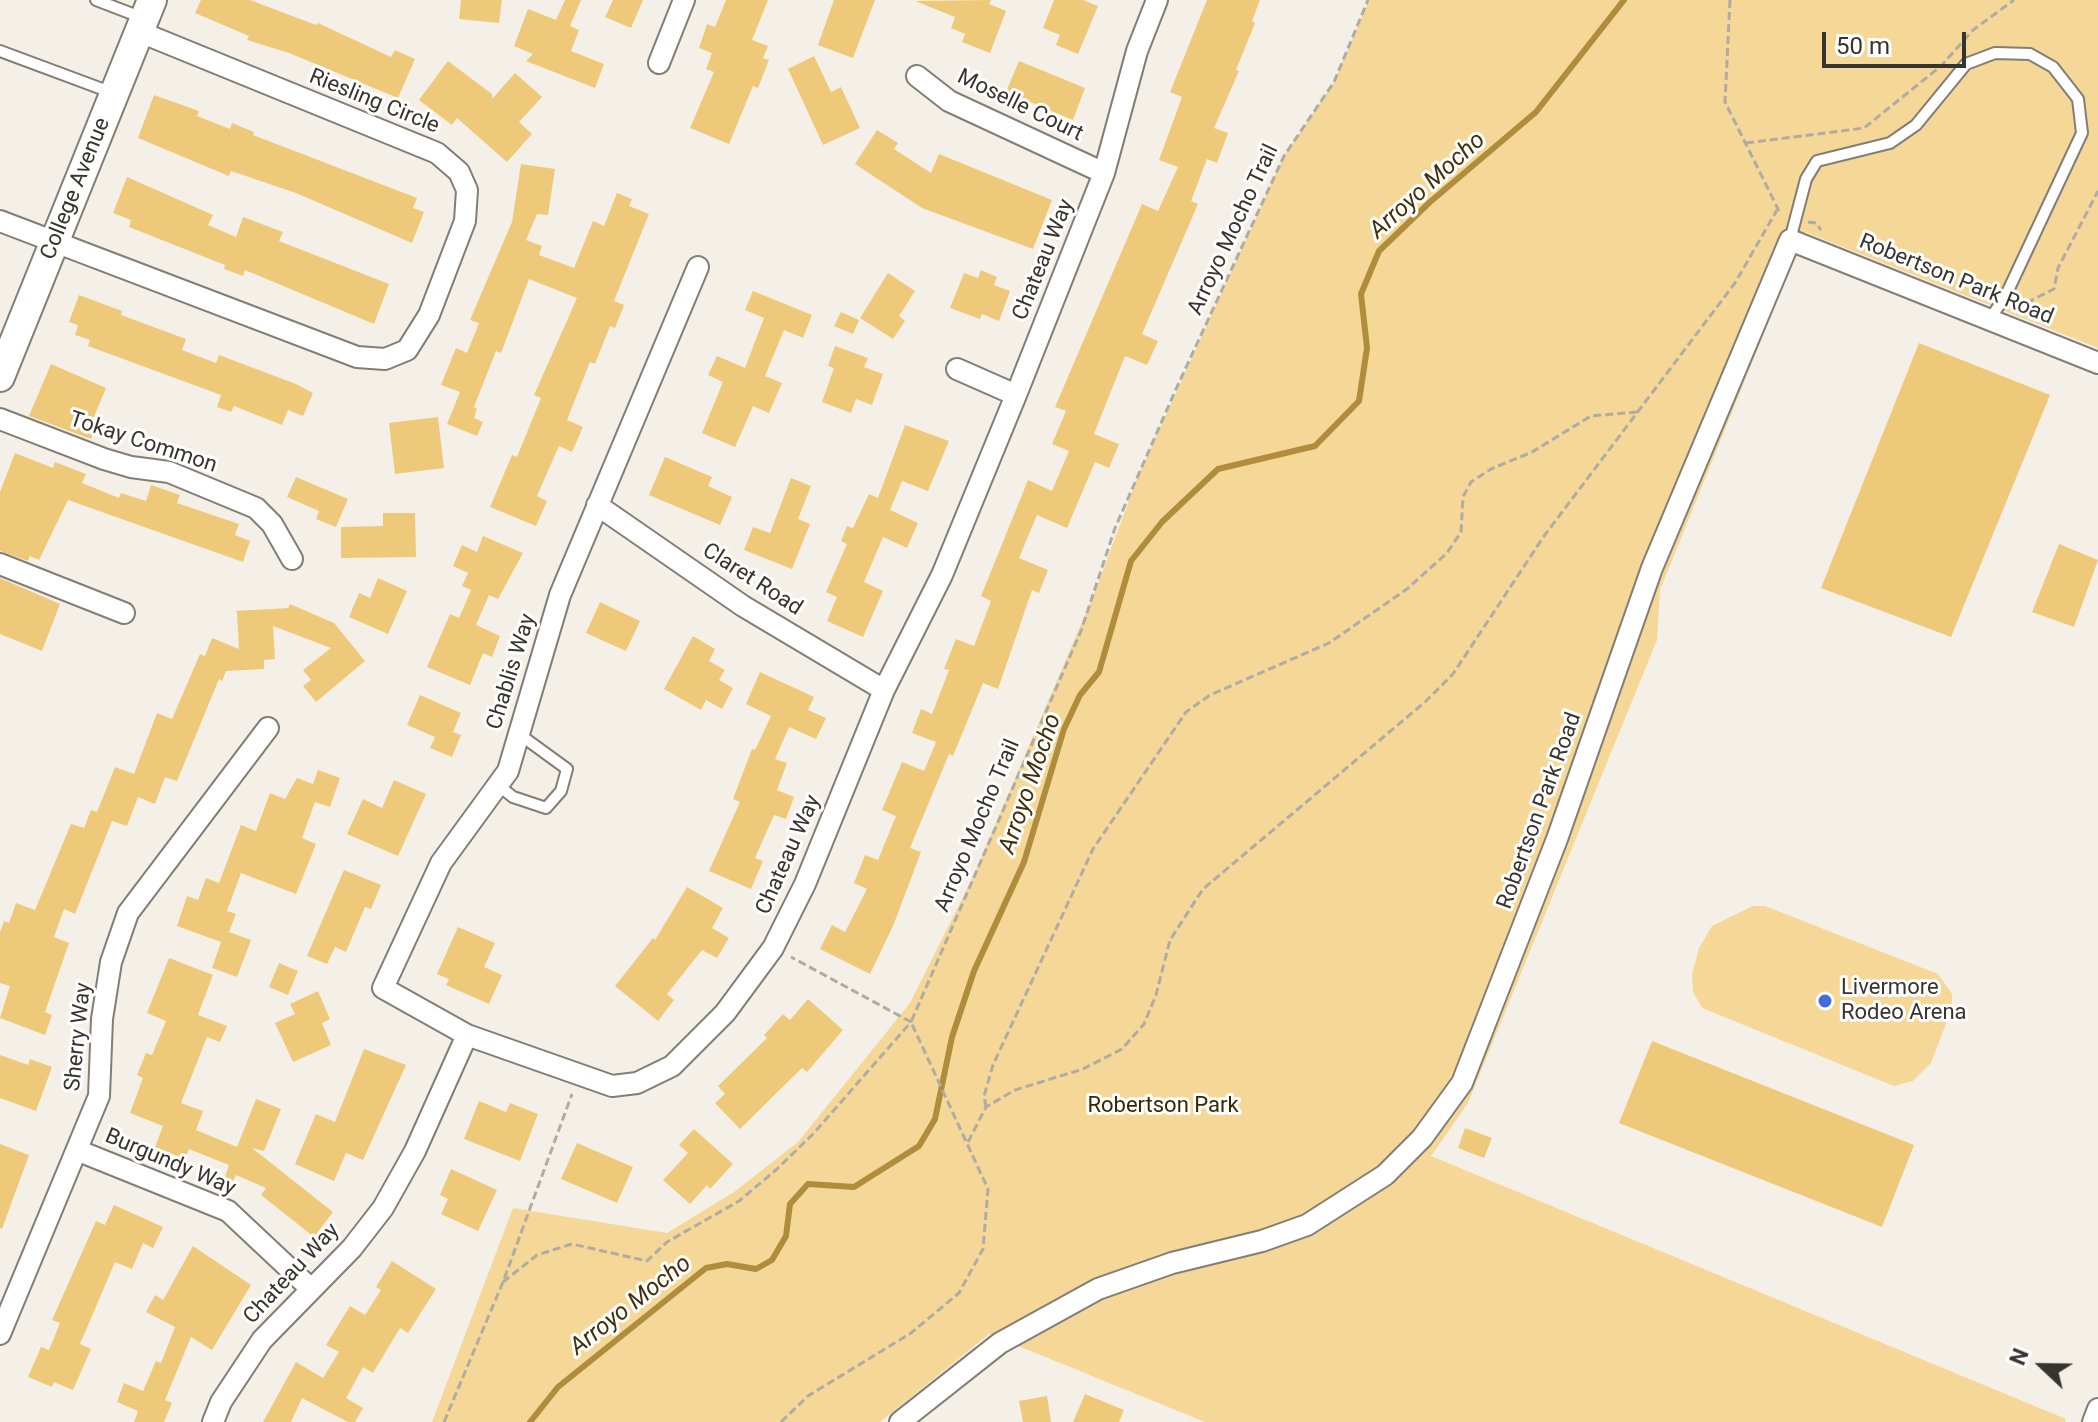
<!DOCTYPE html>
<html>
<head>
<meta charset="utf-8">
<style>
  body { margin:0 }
  #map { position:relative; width:2098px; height:1422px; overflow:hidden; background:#f5f0e7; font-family:Roboto,sans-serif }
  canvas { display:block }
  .north { position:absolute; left:2002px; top:1326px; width:80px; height:80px; -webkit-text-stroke:6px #fffefc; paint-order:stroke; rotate:292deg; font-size:22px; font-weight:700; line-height:32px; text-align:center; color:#353430 }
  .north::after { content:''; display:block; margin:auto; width:28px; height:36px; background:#353430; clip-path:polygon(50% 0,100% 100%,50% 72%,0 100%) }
  .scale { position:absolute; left:1822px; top:32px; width:144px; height:36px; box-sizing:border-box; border:4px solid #353430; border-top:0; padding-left:10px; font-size:24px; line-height:28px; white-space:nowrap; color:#353430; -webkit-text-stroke:6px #fffefc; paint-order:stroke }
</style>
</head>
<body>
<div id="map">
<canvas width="2098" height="1422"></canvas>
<div class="north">N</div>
<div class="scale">50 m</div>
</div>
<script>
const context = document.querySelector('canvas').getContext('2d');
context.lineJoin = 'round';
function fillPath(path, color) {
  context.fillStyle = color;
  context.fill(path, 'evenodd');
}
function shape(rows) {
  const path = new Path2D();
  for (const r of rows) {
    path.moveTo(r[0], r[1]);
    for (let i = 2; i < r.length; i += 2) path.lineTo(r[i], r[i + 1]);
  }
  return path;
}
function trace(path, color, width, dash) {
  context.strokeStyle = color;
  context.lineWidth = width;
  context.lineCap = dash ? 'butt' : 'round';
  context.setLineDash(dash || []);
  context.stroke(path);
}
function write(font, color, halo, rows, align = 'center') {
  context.font = font + ' Roboto,sans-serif';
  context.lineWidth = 6;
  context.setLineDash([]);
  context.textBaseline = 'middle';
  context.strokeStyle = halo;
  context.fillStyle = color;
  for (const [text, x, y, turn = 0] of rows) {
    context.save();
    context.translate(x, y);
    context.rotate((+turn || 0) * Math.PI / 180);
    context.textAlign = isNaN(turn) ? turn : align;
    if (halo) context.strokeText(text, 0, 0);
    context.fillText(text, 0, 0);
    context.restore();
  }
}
const green = shape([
  [1369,0,2098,0,2098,348,1805,232,1660,590,1657,640,1468,1103,1431,1156,2066,1419,2065,1422,1205,1422,989,1334,880,1422,432,1422,513,1208,667,1233,734,1192,798,1142,910,1003,972,879,1094,594,1139,474,1284,156,1334,82],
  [1753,906,1765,906,1938,974,1952,994,1952,1008,1931,1063,1913,1081,1894,1086,1702,1008,1693,992,1692,974,1699,948,1712,926]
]);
const stream = shape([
  [530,1422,558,1387,706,1268,727,1264,756,1269,772,1260,786,1236,790,1204,808,1184,854,1187,919,1146,935,1119,952,1037,974,971,1024,862,1064,729,1080,695,1099,672,1131,561,1162,522,1218,469,1315,446,1359,401,1367,348,1361,294,1379,251,1430,202,1536,112,1624,0]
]);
const building = shape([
  [201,0,250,0,316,25,318,23,391,57,395,50,415,59,398,98,289,53,247,40,249,36,195,13],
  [461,0,502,0,499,23,459,19],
  [565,0,581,0,570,26,579,30,571,51,604,64,595,88,526,61,533,54,514,46,528,9,556,20],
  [613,0,643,0,631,28,605,17],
  [726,0,768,0,752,40,768,46,763,58,769,60,758,88,753,86,729,144,690,128,714,72,706,69,712,53,699,48,707,24,715,27],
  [834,0,875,0,853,58,818,45],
  [991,0,989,4,1006,11,990,53,962,42,965,34,951,28,955,17,915,1],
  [1054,0,1083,0,1098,6,1078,54,1056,45,1060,35,1043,28],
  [1207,0,1260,0,1252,21,1255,23,1236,70,1239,71,1214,128,1228,133,1217,163,1207,159,1191,201,1198,204,1142,334,1158,341,1147,365,1125,356,1094,434,1119,444,1109,468,1095,462,1067,528,1037,515,1019,558,1048,570,1039,593,1032,590,998,689,983,683,953,756,949,754,910,848,921,852,893,926,870,974,820,949,832,925,845,932,867,889,854,883,865,855,878,860,896,816,882,810,902,762,924,771,936,742,912,733,921,709,932,714,949,670,944,669,956,639,974,646,991,601,981,596,1028,480,1052,491,1069,451,1052,444,1066,411,1055,407,1142,204,1158,211,1178,167,1159,160,1182,97,1170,92],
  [814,56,831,92,841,87,860,128,823,145,788,69],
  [448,61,492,94,492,99,515,73,542,97,519,122,532,134,507,162,457,118,452,125,419,100],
  [1019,61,1085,88,1073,120,1006,92],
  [154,95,199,111,197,116,230,129,232,123,254,132,253,135,417,198,413,208,424,212,412,243,296,193,231,171,229,176,138,138],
  [877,130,898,143,894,149,931,173,939,154,1052,200,1033,249,922,208,855,164],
  [521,164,555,169,548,215,537,214,526,240,542,246,539,255,574,268,593,221,604,226,617,193,632,199,629,206,649,214,614,301,624,305,615,328,610,326,595,364,590,362,567,420,583,427,572,452,559,446,537,496,547,501,536,526,490,507,512,455,517,457,541,398,534,395,577,298,529,279,501,353,496,351,474,407,477,409,474,418,483,422,477,436,447,424,460,392,441,385,456,348,467,353,479,323,470,320,512,222],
  [127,177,213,215,208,225,236,237,243,217,283,232,279,241,389,284,374,324,245,270,243,276,224,269,225,265,129,227,131,220,113,213],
  [981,270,997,277,994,285,1010,291,999,321,982,314,980,319,950,308,964,273,978,278],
  [888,273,915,291,899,316,905,321,893,339,860,318],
  [753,291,812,315,803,338,784,330,765,376,782,383,769,413,753,406,735,447,702,433,723,382,708,375,717,356,745,368,764,318,745,310],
  [79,295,122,311,121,315,186,339,182,350,216,363,219,355,296,384,313,393,303,416,288,410,282,425,234,406,231,412,217,407,221,395,88,346,90,340,75,335,78,325,69,322],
  [841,312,859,320,853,334,834,326],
  [1919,343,2050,395,1951,637,1821,588],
  [835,346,868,358,864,367,883,374,872,405,856,399,851,413,822,402,834,368,828,366],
  [51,364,106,388,93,419,98,421,91,439,29,416],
  [438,417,444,468,395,474,389,423],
  [905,425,949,441,928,491,902,481,890,510,918,523,907,548,883,537,864,582,883,591,863,637,827,621,837,597,826,592,847,544,841,541,847,526,853,528,869,494,878,498],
  [15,453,53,468,55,462,86,474,82,483,119,498,121,493,146,501,151,485,180,495,177,503,239,524,235,535,250,541,243,562,68,500,39,560,30,556,28,561,0,551,0,492],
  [665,457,712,477,708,486,732,497,720,525,649,495],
  [296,477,348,499,336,527,316,519,319,511,287,497],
  [791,478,811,486,798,519,810,524,792,569,744,550,753,527,770,533],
  [383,513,415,513,416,557,341,558,341,527,383,526],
  [483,536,523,553,498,599,489,595,476,625,500,636,492,657,483,653,470,685,427,667,450,614,459,618,471,590,462,586,468,573,453,566,462,545,477,552],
  [2059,544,2098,560,2074,627,2032,612],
  [0,578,60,604,42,651,0,634],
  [378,578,407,591,388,634,349,617,359,593,370,598],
  [600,602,640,621,626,651,586,633],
  [290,604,334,623,365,661,316,702,303,686,311,680,303,670,331,648,273,626,275,659,264,660,264,669,226,671,222,681,219,679,177,781,165,777,155,804,138,797,127,826,112,821,75,914,64,909,54,937,69,943,45,1012,52,1015,45,1035,0,1018,10,986,0,983,0,932,4,921,9,923,16,903,35,910,71,824,84,828,91,810,97,812,115,767,134,774,157,713,172,719,200,654,205,656,212,638,239,649,237,612,234,611,288,608],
  [693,636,715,649,709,661,725,670,719,680,733,688,722,709,706,700,701,710,664,689],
  [760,672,814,697,808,710,826,718,816,739,789,727,775,759,787,763,777,790,794,797,786,819,774,815,755,858,763,861,751,889,709,871,740,802,733,799,752,749,755,750,771,716,746,704],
  [420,695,461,713,453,732,461,735,452,757,430,748,435,737,407,725],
  [318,770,340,778,330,807,315,802,302,838,316,844,296,894,241,873,227,911,236,914,229,932,251,940,237,977,212,968,221,942,177,926,187,896,198,900,206,878,219,883,241,825,256,831,270,793,285,799,297,778,313,784],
  [394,780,426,794,398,856,347,834,363,799,382,808],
  [344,870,381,885,371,909,365,907,346,952,335,947,327,964,307,956],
  [687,887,723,908,712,928,729,938,717,958,702,950,667,994,674,1000,658,1021,615,986,653,938,655,940],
  [458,927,495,943,484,967,502,975,489,1004,446,985,449,979,437,974],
  [169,958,213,975,198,1015,227,1026,220,1042,207,1037,181,1103,203,1111,196,1130,237,1147,256,1099,281,1109,264,1151,252,1148,333,1212,314,1237,261,1195,266,1188,236,1175,233,1181,225,1177,229,1165,189,1149,185,1159,155,1147,163,1126,130,1113,143,1078,137,1075,146,1053,152,1055,166,1021,147,1013],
  [279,963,298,971,288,995,269,987],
  [318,991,330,1019,322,1023,331,1045,293,1062,275,1023,295,1014,290,1004],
  [808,999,843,1030,807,1072,802,1068,740,1129,715,1103,725,1094,718,1086,767,1038,764,1035,783,1014,790,1020],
  [1652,1041,1914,1145,1882,1227,1619,1123],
  [364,1049,406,1065,363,1160,346,1153,334,1181,295,1164,316,1114,335,1122],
  [0,1055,28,1065,30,1059,52,1067,36,1111,0,1098],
  [479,1101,506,1112,510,1103,538,1114,520,1161,464,1139],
  [1465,1128,1492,1138,1484,1158,1458,1148],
  [694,1129,733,1164,710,1189,707,1185,690,1204,663,1180,688,1153,679,1145],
  [577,1143,633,1167,617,1203,561,1179],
  [0,1144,29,1155,2,1229,0,1228],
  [451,1169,497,1190,478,1231,441,1214,448,1199,440,1195],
  [114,1205,163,1227,153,1248,143,1243,132,1269,115,1262,80,1344,91,1349,73,1390,54,1382,52,1387,28,1377,41,1347,49,1350,60,1323,52,1320,96,1221,105,1225],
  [193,1246,251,1285,212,1350,191,1337,165,1400,172,1403,164,1422,134,1422,138,1411,117,1402,124,1383,143,1391,156,1361,161,1363,175,1327,146,1312,155,1295,163,1300],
  [392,1261,436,1289,408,1333,400,1328,373,1373,363,1367,346,1398,363,1408,355,1422,348,1422,302,1398,291,1422,263,1422,296,1362,323,1378,339,1352,326,1345,350,1306,365,1315,381,1290,376,1287],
  [1085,1394,1124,1410,1119,1422,1073,1422],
  [1047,1396,1051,1422,1023,1422,1019,1401]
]);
const path = shape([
  [1730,0,1725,102,1779,211],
  [1746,143,1864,128,1941,66,1973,30,2014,0],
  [1808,222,1816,223,1821,230],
  [1979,294,1993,287],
  [2016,308,2054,289,2058,268,2098,191],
  [986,1107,984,1096,993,1065,1093,849,1186,712,1210,695,1329,643,1407,589,1447,553,1461,532,1463,497,1471,482,1491,469,1532,452,1591,416,1637,412],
  [968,1142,986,1107,1015,1090,1083,1069,1122,1049,1144,1024,1156,995,1170,940,1203,889,1425,702,1453,674,1544,536,1735,283,1777,210],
  [503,1282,537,1255,572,1244,647,1261,667,1242,739,1201,777,1169,813,1134,911,1022,791,957],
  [444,1422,503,1282,572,1094],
  [781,1422,808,1396,911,1333,959,1293,983,1249,988,1189,911,1022,1081,631,1115,528,1176,389,1284,156,1334,82,1368,0]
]);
const lane = shape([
  [96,0,143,18],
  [0,51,113,93],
  [1790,240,1806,179,1817,161,1890,143,1916,125,1966,64,1995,53,2030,54,2053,67,2078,99,2082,133,2006,295,1990,319],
  [498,785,513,797,546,808,561,791,567,769,519,734]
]);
const street = shape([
  [659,63,684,0],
  [917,76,949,101,1104,173],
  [0,221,357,357,385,359,407,350,429,315,465,221,467,190,459,172,437,153,140,32],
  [698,267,560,595,508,771,441,863,383,988,467,1035,612,1086,637,1083,672,1066,725,1013,773,948,805,884,884,690,942,575,1016,395,1104,173,1137,51,1157,0],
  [957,369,1016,395],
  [0,419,104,459,131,467,169,472,256,508,272,524,292,559],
  [597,505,743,606,884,690],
  [0,564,124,613],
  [79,1151,228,1211,310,1288],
  [0,1334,99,1096,102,1019,111,962,128,913,268,728],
  [213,1422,221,1402,262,1340,352,1248,383,1208,415,1151,467,1035],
  [900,1422,1000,1343,1098,1289,1172,1263,1262,1241,1307,1225,1385,1175,1422,1138,1462,1083,1557,839,1652,568,1790,240,2098,363],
  [2093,1422,2098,1409]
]);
const secondary = shape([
  [0,377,152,0]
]);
const markers = [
  [1825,1001,8,"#416cdd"]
];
const streetNames = [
  ["Riesling Circle",374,102,22],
  ["Moselle Court",1020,106,26],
  ["College Avenue",76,189,-68],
  ["Arroyo Mocho Trail",1234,230,-65],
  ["Chateau Way",1044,260,-68],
  ["Robertson Park Road",1956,280,22],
  ["Tokay Common",143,443,18],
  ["Claret Road",752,580,33],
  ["Chablis Way",512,672,-73],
  ["Robertson Park Road",1540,811,-70],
  ["Arroyo Mocho Trail",978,826,-67],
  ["Chateau Way",789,855,-66],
  ["Sherry Way",79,1037,-84],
  ["Burgundy Way",170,1163,23],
  ["Chateau Way",292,1274,-47]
];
const poiNames = [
  ["Livermore",1841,988],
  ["Rodeo Arena",1841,1013]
];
const parkNames = [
  ["Robertson Park",1163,1106]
];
const waterNames = [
  ["Arroyo Mocho",1428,186,-42],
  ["Arroyo Mocho",1031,784,-71],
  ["Arroyo Mocho",631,1306,-38]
];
fillPath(green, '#f5d797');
trace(stream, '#b08d3d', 6);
fillPath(building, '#eec97a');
trace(lane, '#827e76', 14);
trace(street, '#827e76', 24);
trace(secondary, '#827e76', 32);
trace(path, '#afaca4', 3, [8, 4]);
trace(lane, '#fff', 10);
trace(street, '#fff', 20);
trace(secondary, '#fff', 28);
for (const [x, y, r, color] of markers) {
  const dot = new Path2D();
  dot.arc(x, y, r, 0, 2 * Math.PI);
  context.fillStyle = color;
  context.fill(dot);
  trace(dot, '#fffefc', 3);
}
write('22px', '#353430', '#fffefc', streetNames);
write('22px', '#353430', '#fffefc', poiNames, 'left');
write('22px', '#372904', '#fffefc', parkNames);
write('italic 24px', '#40310e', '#fffefc', waterNames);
</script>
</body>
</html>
